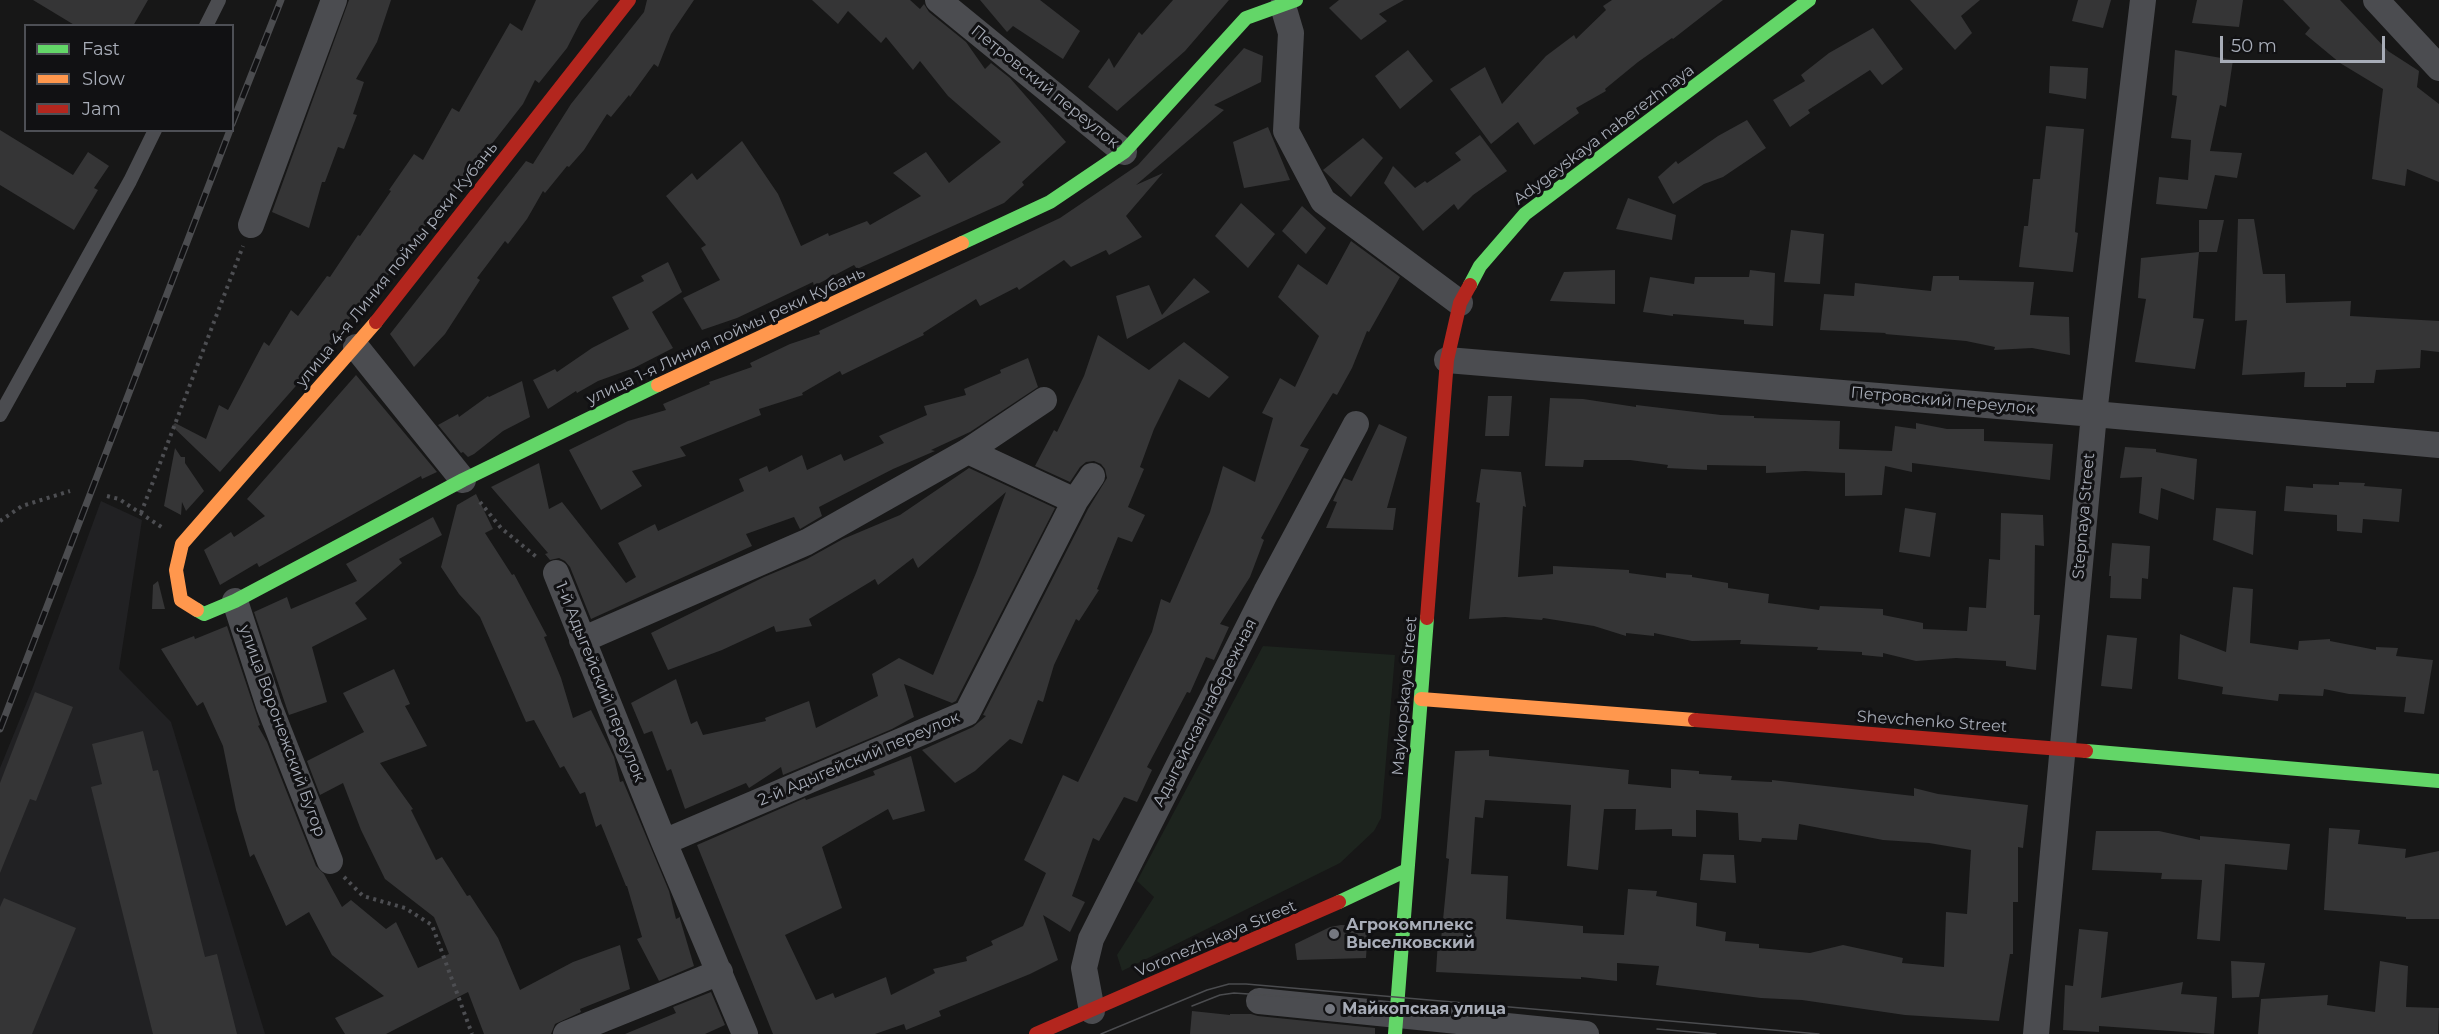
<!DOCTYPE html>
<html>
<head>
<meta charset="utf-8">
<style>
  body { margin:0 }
  #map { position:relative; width:2439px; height:1034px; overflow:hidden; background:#171717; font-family:Montserrat,sans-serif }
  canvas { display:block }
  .legend { position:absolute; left:24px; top:24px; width:210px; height:108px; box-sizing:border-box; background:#111113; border:2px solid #4d4f55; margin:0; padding:8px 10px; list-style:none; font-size:18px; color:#a8adb8 }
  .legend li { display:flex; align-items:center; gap:12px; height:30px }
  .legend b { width:30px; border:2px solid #4d4f55 }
  .scale { position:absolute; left:2220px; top:36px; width:165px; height:27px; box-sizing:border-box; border:3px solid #a8adb8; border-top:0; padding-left:8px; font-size:18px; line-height:21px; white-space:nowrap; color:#a8adb8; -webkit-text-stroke:4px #111113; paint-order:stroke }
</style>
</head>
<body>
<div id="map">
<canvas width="2439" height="1034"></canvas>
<ul class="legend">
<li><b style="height:8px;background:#63d668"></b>Fast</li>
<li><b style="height:8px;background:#ff974d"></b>Slow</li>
<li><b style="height:8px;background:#b3261e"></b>Jam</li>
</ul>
<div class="scale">50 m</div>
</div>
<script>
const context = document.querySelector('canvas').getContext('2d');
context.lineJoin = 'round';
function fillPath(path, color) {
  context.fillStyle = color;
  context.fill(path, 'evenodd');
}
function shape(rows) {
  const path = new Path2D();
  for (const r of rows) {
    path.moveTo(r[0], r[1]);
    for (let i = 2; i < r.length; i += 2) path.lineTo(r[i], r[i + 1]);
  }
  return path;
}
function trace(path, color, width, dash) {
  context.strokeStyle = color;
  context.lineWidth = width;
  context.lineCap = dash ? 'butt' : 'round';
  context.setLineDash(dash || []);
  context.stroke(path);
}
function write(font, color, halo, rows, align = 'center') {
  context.font = font + ' Montserrat,sans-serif';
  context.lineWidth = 6;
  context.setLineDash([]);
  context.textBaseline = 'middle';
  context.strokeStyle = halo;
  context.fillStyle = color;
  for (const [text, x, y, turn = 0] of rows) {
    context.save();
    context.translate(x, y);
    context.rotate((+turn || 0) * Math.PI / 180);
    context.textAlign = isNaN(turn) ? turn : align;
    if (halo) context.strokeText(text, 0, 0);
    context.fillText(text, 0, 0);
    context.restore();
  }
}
const built = shape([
  [101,501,142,520,119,669,171,722,265,1034,0,1034,0,768,33,687]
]);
const green = shape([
  [1263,646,1395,655,1381,818,1374,831,1340,863,1122,971,1117,955,1154,897,1137,881]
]);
const building = shape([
  [33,0,148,0,133,26,76,26],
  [349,0,391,0,377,42,356,79,364,82,353,114,357,115,344,149,338,147,325,182,322,182,309,228,272,212],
  [536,0,599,0,581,21,567,48,539,83,535,80,523,104,434,218,432,217,383,282,329,341,332,345,220,472,172,426,175,423,206,439,219,405,228,410,264,342,269,346,291,310,298,316,327,276,330,277,358,235,360,236,391,191,389,190,414,154,423,160,452,108,459,112,510,23,522,31],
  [647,0,694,0,671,34,658,67,654,64,630,97,629,95,611,117,607,114,584,150,569,167,567,166,545,193,543,191,527,219,508,244,505,241,477,278,480,280,445,334,414,367,390,334,526,161,533,164,571,104,644,12],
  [812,0,910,0,920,9,924,4,929,12,966,42,985,69,991,63,1010,78,1066,142,1022,182,1024,185,1004,203,857,269,854,265,814,286,813,282,737,318,702,330,683,298,720,280,701,248,706,245,666,196,692,173,697,180,742,141,778,194,801,246,828,233,829,236,867,221,870,225,921,196,893,173,926,152,949,183,1001,142,948,96,920,61,913,70,886,37,881,43,848,11,838,24],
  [980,0,1040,0,1080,31,1063,59,1013,26,1007,32],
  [1173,0,1229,0,1185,51,1117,111,1088,87,1109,58,1114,68,1139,32,1142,35],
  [1339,0,1404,0,1379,14,1387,21,1361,40,1329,8],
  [1612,0,1723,0,1673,39,1672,38,1638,62,1605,89,1606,91,1576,108,1579,113,1534,145,1518,122,1491,144,1450,89,1485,67,1502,104,1546,56,1574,35,1576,39,1606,10,1603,6],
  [1910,0,1980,0,1961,16,1972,33,1955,50],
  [2078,0,2111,0,2103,28,2072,21],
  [2197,0,2243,0,2239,27,2192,23],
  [2283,0,2340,0,2388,51,2419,71,2417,87,2439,104,2439,182,2407,169,2405,186,2372,179,2383,89,2340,63,2305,34,2310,28],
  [1873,28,1903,69,1882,85,1870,70,1808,110,1810,113,1790,127,1773,100,1805,81,1801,75,1829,53],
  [1244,48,1263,56,1261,82,1214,105,1224,110,1136,185,1163,173,1126,216,1142,237,1109,255,1106,250,1071,267,1064,260,1019,290,1017,287,980,306,976,299,923,333,924,335,842,375,840,371,802,393,803,395,759,409,761,415,680,447,686,456,632,471,642,486,601,510,569,450,628,421,666,410,663,404,710,384,709,382,752,367,750,363,790,344,820,334,819,331,1060,218,1138,165],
  [1408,50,1433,81,1400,109,1375,76],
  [2175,50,2233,60,2226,107,2220,105,2210,151,2242,153,2237,178,2215,175,2207,209,2156,204,2159,177,2188,180,2191,140,2171,138,2177,96,2172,95],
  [2050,66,2088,68,2086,99,2049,93],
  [1747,120,1766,148,1723,177,1704,184,1673,204,1658,177,1676,161,1678,164,1718,136],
  [2046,126,2084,129,2075,232,2078,233,2073,272,2019,267,2024,226,2028,226,2033,179,2040,179],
  [1268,127,1290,180,1244,188,1233,142],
  [0,130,73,175,88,152,109,166,94,188,98,190,74,230,0,185],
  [1480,135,1507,171,1473,195,1458,210,1454,204,1423,231,1384,183,1393,166,1415,188,1425,181,1427,183,1461,160,1455,153],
  [1363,138,1383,158,1351,197,1323,170],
  [1628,198,1676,215,1672,240,1616,229],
  [1241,203,1275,234,1248,268,1215,236],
  [1302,206,1326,228,1306,254,1282,231],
  [2238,219,2254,219,2263,274,2285,274,2286,303,2351,301,2350,316,2439,321,2439,352,2421,350,2420,368,2376,370,2374,383,2346,383,2346,387,2304,387,2305,372,2242,375,2247,320,2235,321],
  [2199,220,2224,220,2217,252,2199,252],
  [1791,230,1824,234,1820,284,1784,282],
  [1351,241,1400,277,1369,332,1367,331,1352,368,1337,395,1333,393,1300,446,1309,449,1261,538,1264,540,1250,577,1220,624,1229,627,1214,660,1206,657,1190,693,1187,692,1147,767,1152,770,1137,802,1124,797,1099,841,1093,838,1072,896,1085,902,1070,932,1043,915,1058,960,1030,974,939,1011,941,1016,906,1030,904,1024,875,1034,773,1034,697,845,805,798,806,800,875,775,873,771,911,756,925,811,893,820,888,809,822,847,842,908,785,935,816,1000,833,993,835,998,886,977,891,995,935,973,933,969,967,961,966,957,993,945,991,941,1023,926,1046,873,1024,860,1063,775,1078,782,1152,632,1161,599,1170,603,1210,512,1223,466,1255,482,1273,418,1262,413,1280,378,1295,387,1319,336,1278,297,1298,264,1327,285],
  [2199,252,2193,318,2204,319,2195,369,2135,362,2146,299,2138,298,2141,258],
  [668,262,682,292,652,312,673,348,634,368,598,381,577,393,576,391,548,409,533,380,555,369,557,372,592,348,629,329,612,297,644,281,641,276],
  [1615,270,1615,304,1550,301,1564,272],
  [1750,270,1775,273,1773,326,1744,324,1744,320,1673,314,1673,316,1643,312,1650,277,1694,284,1695,277,1749,277],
  [1933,276,1959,276,1959,280,2034,282,2030,315,2069,317,2070,355,2032,348,1994,350,1995,347,1966,341,1885,334,1886,333,1820,330,1824,294,1854,296,1855,283,1931,291],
  [1194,278,1210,292,1127,339,1116,296,1149,285,1162,315],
  [1098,335,1149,370,1184,342,1229,377,1209,398,1179,379,1154,429,1140,467,1144,469,1128,507,1145,515,1132,542,1118,537,1097,589,1099,590,1079,621,1076,619,1054,665,1043,702,1038,700,1022,744,1010,739,975,771,955,783,922,750,973,727,986,716,983,715,1088,509,1107,478,1105,469,1101,464,1094,461,1086,462,1080,467,1070,482,1035,466,1054,430,1057,432,1084,376],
  [1028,358,1038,387,970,432,931,450,935,451,893,469,819,507,822,516,800,529,794,517,746,534,752,546,591,619,570,567,565,561,559,558,550,560,545,554,548,553,491,487,539,463,549,509,562,502,626,583,636,577,618,543,655,524,658,531,744,491,739,479,767,466,769,472,802,455,807,470,841,454,844,461,884,443,879,436,927,415,924,406,966,395,964,389,1001,373,1000,370],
  [356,375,437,472,422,479,421,476,291,549,259,567,257,563,220,585,204,550,231,532,234,537,265,516,247,499],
  [522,381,530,417,503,431,474,454,468,457,463,452,461,453,438,425,458,414,459,417,488,396,489,397],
  [1488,396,1512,396,1509,436,1485,436],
  [1550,398,1583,399,1636,407,1636,405,1721,415,1754,416,1754,418,1840,421,1839,449,1892,451,1895,426,1916,429,1916,423,1947,429,1984,429,1984,441,2053,444,2050,480,1912,463,1912,472,1885,466,1882,495,1845,496,1845,473,1805,471,1766,473,1766,466,1707,465,1707,470,1667,468,1668,465,1630,460,1584,460,1583,467,1545,466],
  [1379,424,1407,437,1387,508,1396,508,1393,530,1326,528,1337,502,1333,501,1338,490,1344,478,1352,481],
  [2125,447,2156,449,2156,452,2197,459,2194,500,2161,488,2158,520,2139,513,2142,477,2120,478],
  [175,448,181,457,185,457,185,463,204,491,186,511,182,502,181,515,164,506],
  [969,468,1055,508,956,701,952,703,904,684,914,717,892,729,783,775,781,767,749,788,746,783,685,809,671,769,667,771,652,731,644,734,631,703,676,679,691,724,697,721,703,735,766,721,765,718,809,701,816,728,878,696,872,674,899,658,933,675,976,573,1006,492,918,568,913,558,878,585,875,579,809,619,812,626,776,632,774,626,722,650,668,670,651,633,764,577,807,559,843,539,900,515],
  [1481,469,1521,472,1526,507,1523,506,1518,577,1553,574,1553,566,1629,570,1629,573,1666,578,1666,573,1692,575,1692,577,1728,583,1728,588,1769,594,1768,603,1819,610,1820,606,1883,609,1883,615,1923,623,1923,629,1967,631,1969,607,1986,608,1989,559,2000,560,2001,513,2043,515,2044,546,2035,545,2034,615,2040,615,2036,670,2006,666,2006,661,1956,658,1916,661,1883,653,1883,657,1862,655,1862,652,1817,650,1818,647,1740,644,1741,640,1692,641,1654,633,1654,636,1626,633,1626,636,1594,626,1543,618,1542,620,1505,617,1469,619,1480,503,1476,502],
  [2339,482,2365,483,2364,486,2402,489,2399,522,2363,519,2362,533,2337,531,2337,515,2284,511,2286,486,2313,488,2313,484,2339,485],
  [476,494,493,529,485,533,512,575,514,574,547,636,544,637,561,678,573,718,591,710,614,757,620,782,623,781,669,891,676,919,680,917,680,919,694,966,659,981,637,939,642,937,627,886,626,886,601,824,596,827,585,792,580,794,564,766,560,768,534,720,526,722,480,617,459,594,441,567,457,505],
  [1905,508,1936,513,1930,557,1899,552],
  [2216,508,2256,511,2253,555,2213,540],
  [433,517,442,535,399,559,402,563,355,603,367,619,312,647,327,702,289,715,254,612,287,597,291,609,357,581,346,564],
  [2112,543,2150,546,2148,579,2142,578,2141,599,2110,598,2111,576,2109,576],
  [158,581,165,609,152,609,153,585],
  [2233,587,2253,589,2250,643,2298,650,2299,641,2330,639,2330,641,2376,650,2376,647,2398,648,2396,656,2433,660,2424,714,2404,712,2406,697,2349,694,2324,689,2323,696,2279,694,2278,701,2222,694,2223,687,2178,679,2180,634,2226,652],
  [227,626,260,725,258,726,267,742,316,866,324,874,342,907,351,900,386,929,396,922,418,968,449,954,434,917,385,879,361,830,343,783,320,795,307,761,364,732,343,693,394,669,410,704,405,706,427,746,380,763,413,809,411,810,436,860,442,857,467,896,470,895,498,938,520,990,573,962,620,945,630,989,580,1009,581,1012,555,1024,551,1034,484,1034,468,992,386,1034,345,1034,335,1018,384,996,332,955,309,912,286,926,254,854,250,857,236,810,223,746,203,702,197,706,161,649,194,636,195,639],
  [2107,635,2137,638,2132,689,2101,686],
  [35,692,73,707,36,801,30,799,0,873,0,783],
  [143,731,153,771,158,770,205,957,217,954,237,1034,153,1034,91,787,102,784,92,744],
  [1489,750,1489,756,1629,770,1628,784,1671,788,1671,769,1699,771,1699,774,1732,776,1731,780,1772,782,1772,780,1914,796,1914,788,1938,794,2028,805,2023,848,2018,847,2018,902,2013,902,2013,954,2010,954,1999,1021,1905,1015,1802,1000,1761,998,1656,985,1659,966,1617,963,1617,981,1581,977,1581,979,1436,972,1438,940,1441,940,1449,859,1446,858,1455,751],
  [1485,800,1571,805,1567,866,1598,870,1604,809,1636,809,1635,830,1672,829,1672,836,1696,837,1696,810,1738,813,1739,840,1761,842,1762,838,1797,840,1799,824,1883,840,1929,843,1971,850,1967,914,1946,912,1944,967,1902,963,1903,958,1843,945,1810,953,1759,948,1759,944,1725,941,1726,932,1696,926,1697,903,1656,896,1657,891,1628,889,1624,935,1583,933,1583,926,1506,919,1508,876,1471,874,1475,817,1483,818],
  [2329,828,2360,830,2358,844,2406,849,2405,858,2439,851,2439,919,2406,919,2406,917,2324,910],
  [2096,831,2159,831,2200,840,2200,836,2290,844,2287,870,2225,864,2220,941,2197,939,2202,880,2161,879,2162,873,2092,870],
  [1703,854,1734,855,1736,883,1700,880],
  [4,898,76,928,32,1034,0,1034,0,907],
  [1341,925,1368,926,1366,958,1297,960,1295,944,1330,927],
  [2079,929,2108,932,2101,998,2183,982,2181,994,2217,997,2214,1034,2099,1026,2099,1032,2063,1030,2065,985,2073,986],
  [2231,961,2265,963,2259,997,2232,998],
  [2380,961,2408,966,2406,1007,2439,1008,2438,1034,2258,1034,2261,999,2328,995,2327,1005,2375,1012],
  [711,992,725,1025,705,1034,625,1034,676,1013,673,1007],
  [1192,1011,1230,1015,1230,1014,1251,1014,1258,1016,1375,1028,1375,1034,1190,1034]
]);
const path = shape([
  [107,496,119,499,163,528],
  [480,502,501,528,539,559],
  [141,513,243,246],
  [0,521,22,506,70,491],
  [344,877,363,896,405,908,432,925,472,1034]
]);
const lane = shape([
  [206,26,219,0],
  [0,415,130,181,155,130]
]);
const street = shape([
  [938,0,1124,152],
  [2376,0,2439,68],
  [1283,6,1291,33,1286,131,1323,201,1460,303],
  [251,225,334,0],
  [356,347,463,480],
  [1447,360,2094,414,2439,445],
  [968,451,1075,501],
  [556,573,664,842,745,1034],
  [235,601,269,706,330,861],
  [582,640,807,542,968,451,1044,400],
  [664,842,967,713,1075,501,1092,476],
  [1259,1001,1586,1034],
  [1092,1011,1084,968,1091,939,1266,592,1356,424],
  [566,1034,720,972],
  [2036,1034,2094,414,2143,0]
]);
const fast = shape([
  [962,243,1050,202,1124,152,1246,18,1296,0],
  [1470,285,1480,266,1525,214,1809,0],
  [197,610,204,614,235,601,463,480,658,385],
  [2086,751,2439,781],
  [1339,902,1407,870],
  [1395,1034,1427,618]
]);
const slow = shape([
  [658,385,962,243],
  [197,610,181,600,176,570,182,544,376,322],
  [1421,699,1695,720]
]);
const jam = shape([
  [376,322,629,0],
  [1427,618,1447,360,1460,303,1470,285],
  [1695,720,2086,751],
  [1036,1034,1339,902]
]);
const tram = shape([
  [1192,1006,1220,995,1234,993,1322,999],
  [1657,1029,1716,1034],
  [1101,1034,1207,990,1229,984,1246,984,1819,1034]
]);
const rail = shape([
  [232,124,281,0],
  [0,729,230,130]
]);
const markers = [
  [1334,934,6,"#757880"],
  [1330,1009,6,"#757880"]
];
const streetNames = [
  ["Петровский переулок",1045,87,39],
  ["Adygeyskaya naberezhnaya",1604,135,-37],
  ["улица 4-я Линия поймы реки Кубань",397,265,-51],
  ["улица 1-я Линия поймы реки Кубань",726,336,-25],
  ["Петровский переулок",1943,401,5],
  ["Stepnaya Street",2084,516,-85],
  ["1-й Адыгейский переулок",600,682,68],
  ["Maykopskaya Street",1405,696,-85],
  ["Адыгейская набережная",1205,713,-63],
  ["Shevchenko Street",1932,722,4],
  ["улица Воронежский Бугор",282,731,70],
  ["2-й Адыгейский переулок",859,759,-23],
  ["Voronezhskaya Street",1216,939,-23]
];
const poiNames = [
  ["Агрокомплекс",1346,925],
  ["Выселковский",1346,943],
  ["Майкопская улица",1342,1009]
];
fillPath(built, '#212123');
fillPath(green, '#1d241e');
fillPath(building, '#353536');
trace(path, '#4d4e52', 4, [3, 4.5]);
trace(lane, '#4b4c50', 14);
trace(street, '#4b4c50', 26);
trace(fast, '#63d668', 14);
trace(slow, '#ff974d', 14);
trace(jam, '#b3261e', 14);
trace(tram, '#4b4c4f', 1.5);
trace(rail, '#4b4c4f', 7);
trace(rail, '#111113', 4.5, [14]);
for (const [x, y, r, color] of markers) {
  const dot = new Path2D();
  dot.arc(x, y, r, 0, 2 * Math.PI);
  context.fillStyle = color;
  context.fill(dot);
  trace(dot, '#111113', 2);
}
write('16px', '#a8adb8', '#111113', streetNames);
write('bold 16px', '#a8adb8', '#111113', poiNames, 'left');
</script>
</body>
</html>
